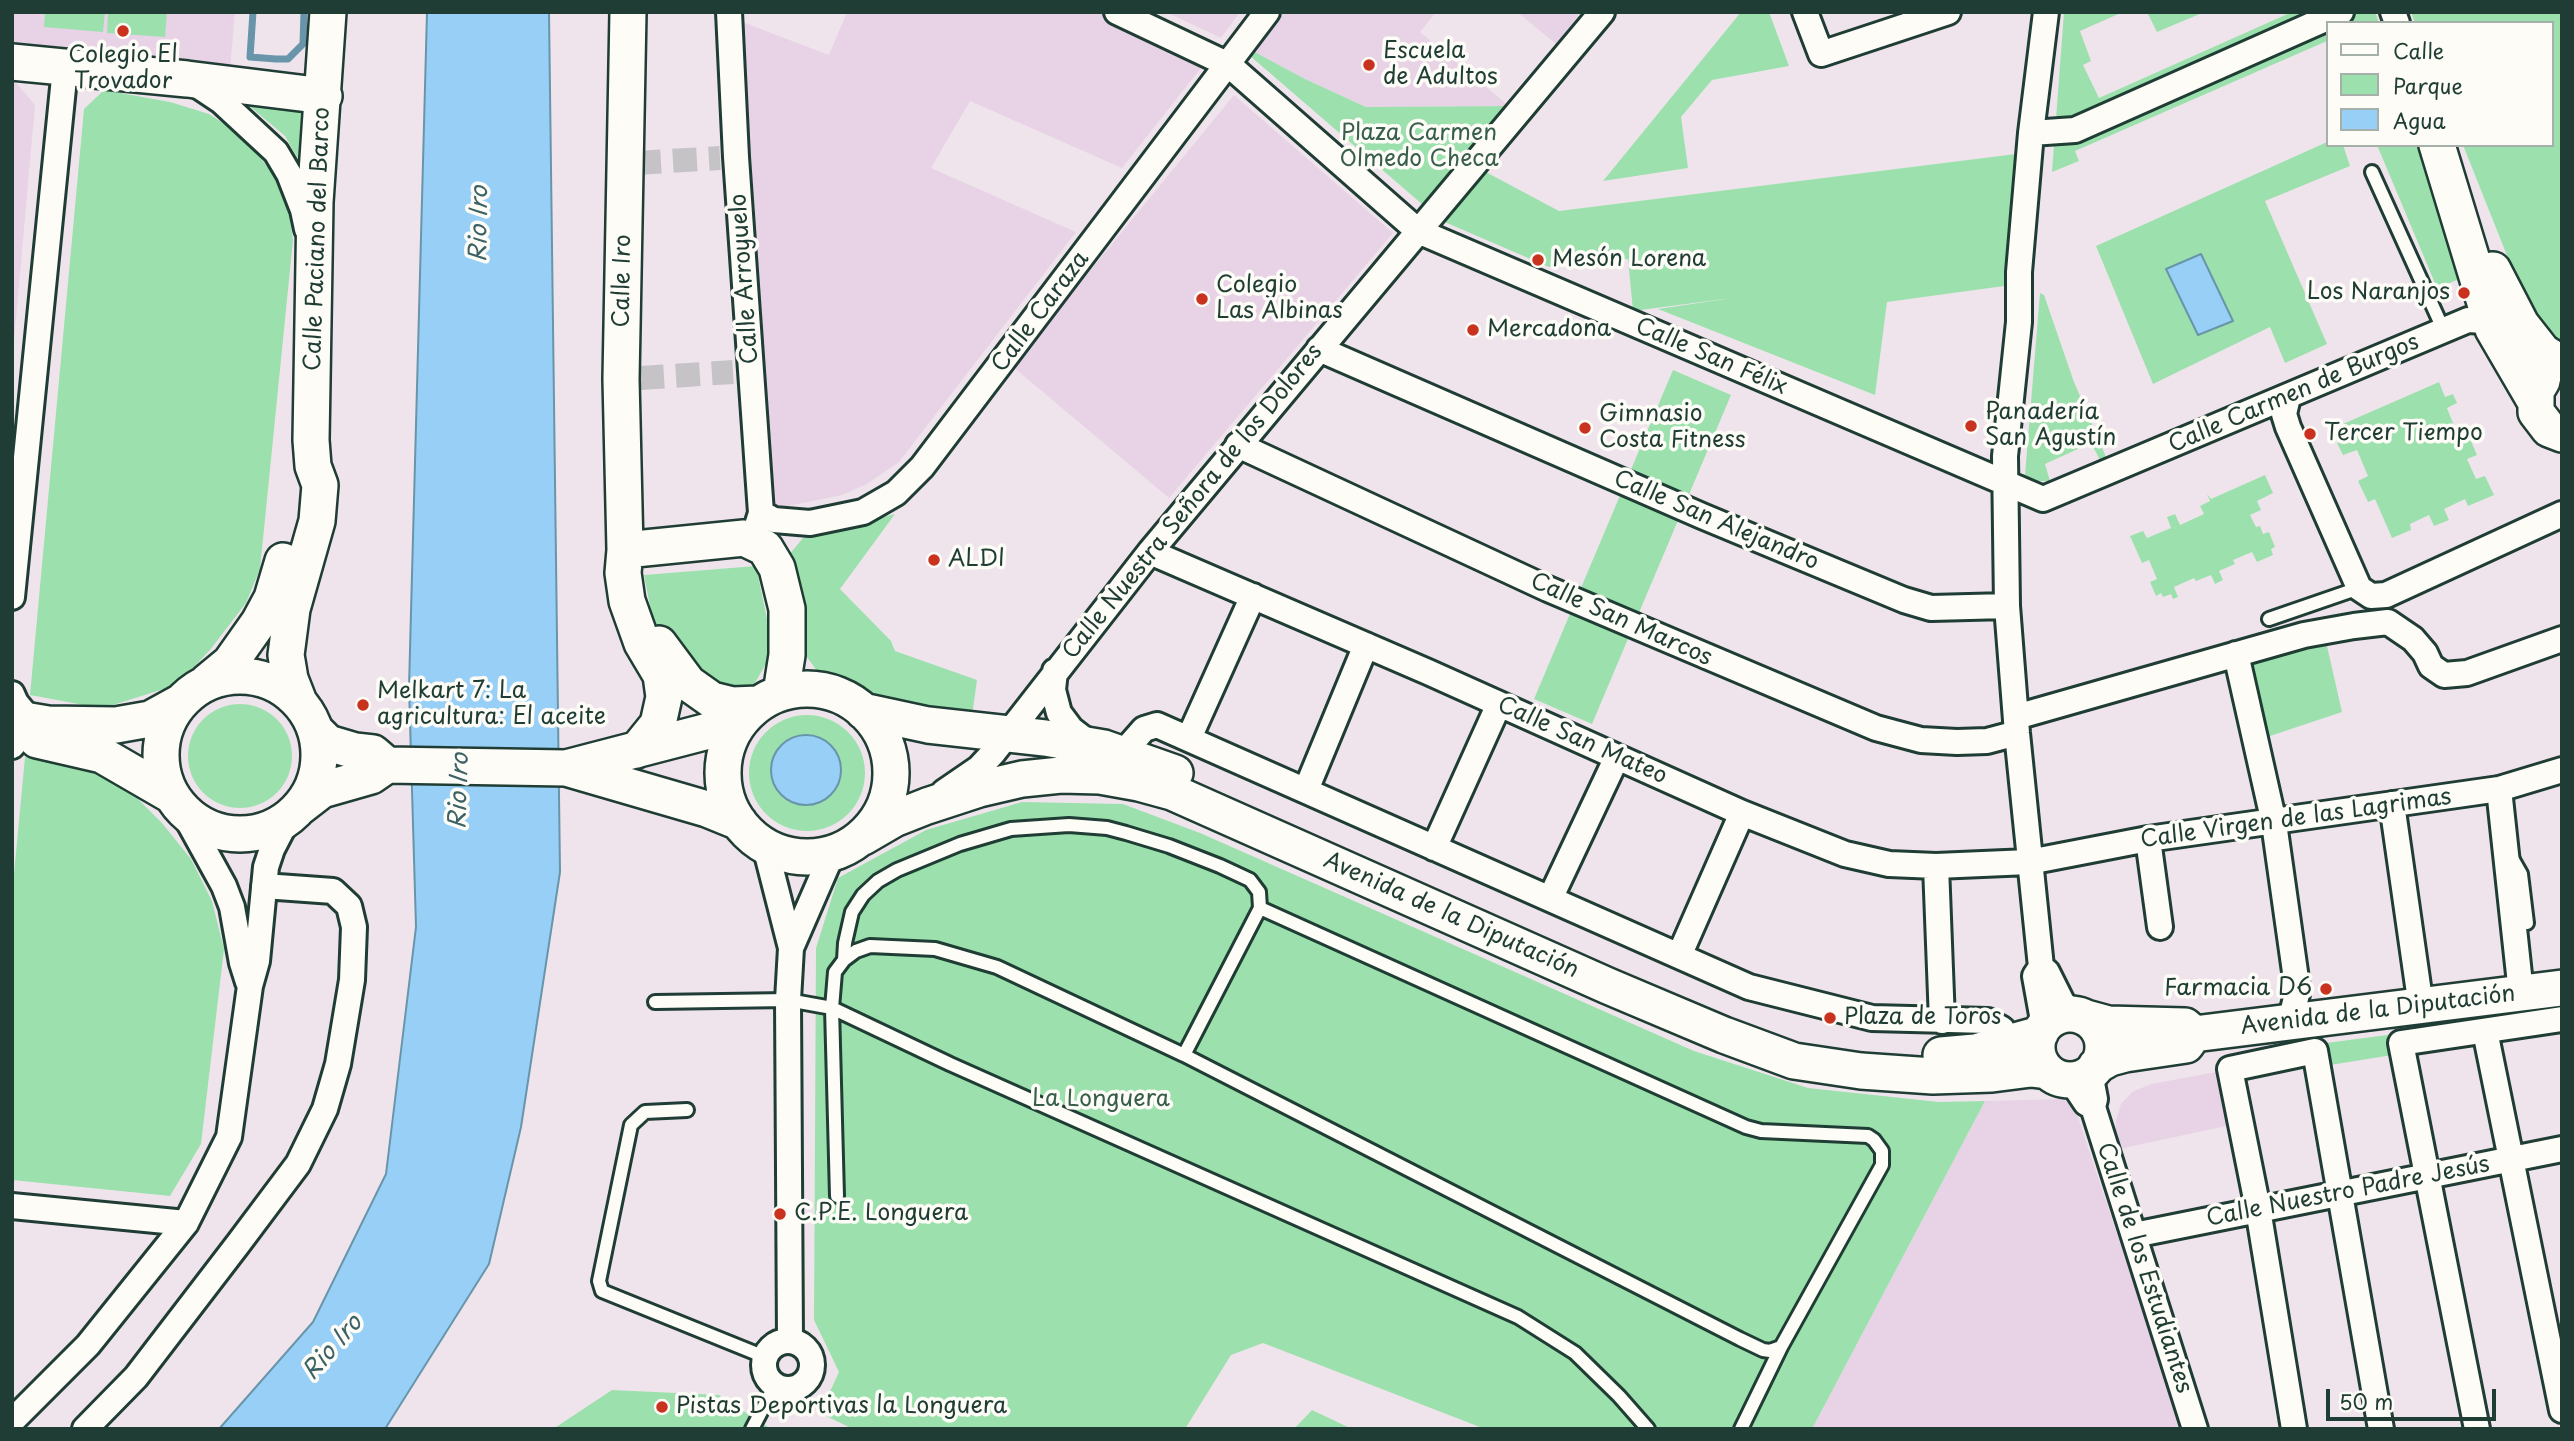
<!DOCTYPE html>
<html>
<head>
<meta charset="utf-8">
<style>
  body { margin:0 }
  #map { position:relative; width:2574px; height:1441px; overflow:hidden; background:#f0e4ec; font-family:"Playpen Sans",sans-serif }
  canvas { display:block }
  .frame { position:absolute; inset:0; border:14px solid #1f3d34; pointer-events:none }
  .legend { position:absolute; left:2326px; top:21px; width:228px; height:126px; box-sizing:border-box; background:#fdfcf7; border:2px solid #a4b0a9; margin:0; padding:9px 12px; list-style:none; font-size:21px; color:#1f3d34 }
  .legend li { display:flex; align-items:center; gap:14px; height:35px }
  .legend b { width:35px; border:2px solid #a4b0a9 }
  .scale { position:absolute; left:2326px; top:1389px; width:170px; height:32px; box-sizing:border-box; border:4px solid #1f3d34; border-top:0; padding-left:9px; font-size:21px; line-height:24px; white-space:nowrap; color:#1f3d34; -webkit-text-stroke:5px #fdfcf7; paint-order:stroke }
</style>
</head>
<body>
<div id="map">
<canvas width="2574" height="1441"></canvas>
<div class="frame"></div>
<ul class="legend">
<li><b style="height:9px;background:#fdfcf7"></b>Calle</li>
<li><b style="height:19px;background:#9ce1ad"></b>Parque</li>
<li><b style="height:19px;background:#98cff7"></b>Agua</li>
</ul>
<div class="scale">50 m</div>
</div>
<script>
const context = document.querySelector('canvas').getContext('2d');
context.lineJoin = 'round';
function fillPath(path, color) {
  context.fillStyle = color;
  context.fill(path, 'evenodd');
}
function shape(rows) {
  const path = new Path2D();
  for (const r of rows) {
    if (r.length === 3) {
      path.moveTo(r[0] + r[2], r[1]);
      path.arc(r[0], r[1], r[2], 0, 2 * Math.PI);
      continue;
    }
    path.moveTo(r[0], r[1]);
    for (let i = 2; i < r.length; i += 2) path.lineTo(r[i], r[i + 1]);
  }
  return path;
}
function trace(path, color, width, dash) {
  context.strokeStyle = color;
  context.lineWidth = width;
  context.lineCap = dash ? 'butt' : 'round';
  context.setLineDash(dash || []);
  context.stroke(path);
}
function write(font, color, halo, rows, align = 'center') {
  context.font = font + ' "Playpen Sans",sans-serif';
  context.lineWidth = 7;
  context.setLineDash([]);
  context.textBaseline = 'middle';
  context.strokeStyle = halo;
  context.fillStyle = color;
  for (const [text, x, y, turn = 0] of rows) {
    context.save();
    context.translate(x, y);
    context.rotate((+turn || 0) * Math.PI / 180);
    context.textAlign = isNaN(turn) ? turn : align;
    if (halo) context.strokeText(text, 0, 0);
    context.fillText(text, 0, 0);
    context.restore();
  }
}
const built = shape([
  [12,12,235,12,230,70,12,50],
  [847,12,1102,12,1208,59,1122,168,970,101,931,168,1076,232,899,462,867,484,842,495,768,510,737,20,829,55],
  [1166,12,1240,12,1221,38],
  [1278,12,1436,12,1420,32,1509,106,1366,107,1305,79,1253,51],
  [1517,12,1581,12,1556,44],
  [12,78,35,105,12,364],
  [1234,95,1393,233,1169,498,1012,366],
  [2216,1072,2231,1125,2119,1149,2116,1136,2116,1120,2121,1104,2132,1092,2151,1084],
  [2064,1099,2076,1111,2182,1429,1812,1429,1985,1101]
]);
const green = shape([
  [45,12,105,12,103,32,44,27],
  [108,12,167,12,165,37,107,33],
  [1741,12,1769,12,1789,66,1712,80,1681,117,1688,168,1603,181],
  [2064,12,2123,12,2080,31,2091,61,2083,65,2099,98,2292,12,2375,12,2379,23,2327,23,2327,41,2075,151,2079,161,2052,172],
  [2147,12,2201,12,2202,13,2157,32],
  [2411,12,2562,12,2562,353,2539,336,2463,145,2551,145,2551,23,2415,23],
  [1253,51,1305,79,1366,107,1509,106,1423,205,1249,55],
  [104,90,170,102,209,114,243,136,279,181,288,204,293,240,260,569,246,603,210,650,188,673,167,688,113,705,89,706,30,695,84,109],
  [247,104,311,111,307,175,285,136],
  [2327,142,2327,145,2343,145,2350,166,2265,201,2327,344,2285,363,2270,327,2153,384,2096,246],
  [2377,145,2420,145,2462,278,2437,288],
  [2016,154,2004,286,1887,302,1875,395,1658,309,1732,298,1633,311,1628,259,1549,267,1440,220,1482,170,1559,211],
  [2040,293,2044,295,2074,382,2106,457,2100,460,2091,443,2045,464,2050,481,2036,481,2025,475],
  [1673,370,1731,395,1592,724,1534,699],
  [2439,382,2445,397,2453,394,2457,403,2447,408,2458,436,2467,432,2477,455,2467,459,2476,479,2485,476,2494,495,2468,506,2465,499,2444,509,2449,520,2434,526,2429,515,2410,524,2411,530,2392,538,2375,499,2368,502,2358,481,2368,476,2357,450,2343,455,2337,443,2349,438,2343,424],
  [2265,475,2273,493,2257,501,2261,510,2250,515,2256,527,2260,526,2263,534,2269,532,2275,547,2271,549,2273,555,2257,562,2252,552,2233,560,2235,564,2219,571,2223,580,2215,584,2211,575,2196,581,2194,578,2174,587,2178,597,2173,599,2171,594,2163,597,2161,593,2156,596,2150,582,2157,579,2149,560,2142,563,2130,536,2143,531,2147,538,2171,528,2167,517,2175,514,2180,525,2204,514,2200,506,2210,501,2207,494,2211,499],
  [895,514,840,589,891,641,895,651,977,680,972,716,924,711,871,695,817,671,804,653,788,556,803,538],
  [756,566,771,638,767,662,756,681,747,692,719,690,660,633,651,611,644,575],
  [2325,637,2342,712,2261,739,2238,661],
  [240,756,52],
  [807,773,58],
  [25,757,69,763,100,773,133,794,162,823,191,859,212,901,224,949,201,1144,170,1196,12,1180,12,895],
  [1022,802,1123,804,1200,833,1694,1051,1808,1088,1939,1102,1985,1101,1812,1429,1485,1429,1263,1343,1231,1355,1185,1429,853,1429,820,1413,839,1372,814,1320,816,948,838,878,926,830],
  [2395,1034,2399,1054,2330,1065,2326,1043],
  [612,1390,719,1395,771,1429,553,1429],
  [1312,1410,1352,1429,1294,1429]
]);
const water = shape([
  [427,12,549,12,560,872,521,1127,489,1264,385,1429,219,1429,313,1322,386,1174,416,927,409,687,427,12],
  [2201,254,2233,321,2198,335,2166,269,2201,254],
  [806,770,35]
]);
const stream = shape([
  [253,12,250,57,276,59,288,59,303,44,304,12]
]);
const streetTunnel = shape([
  [637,163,720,158],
  [640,378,733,372]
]);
const lane = shape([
  [2372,172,2444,331],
  [2269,619,2359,588],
  [2513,860,2521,874,2527,923],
  [844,960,845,943,852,912,863,895,878,881,897,870,960,844,1011,829,1069,825,1107,828,1126,833,1169,846,1220,866,1250,880,1259,892,1260,908,1184,1055],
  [655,1002,788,1000,832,1008,950,1064,1518,1317,1575,1353,1619,1396,1648,1429],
  [687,1110,645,1112,631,1125,599,1281,602,1291,765,1357],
  [837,1196,832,1008,835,972,844,960,856,951,870,946,935,949,997,967,1184,1055,1740,1339,1763,1350,1770,1351,1781,1347,1882,1165,1882,1151,1874,1140,1868,1136,1761,1131,1746,1127,1260,908],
  [752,1429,775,1385],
  [1741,1429,1781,1347]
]);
const street = shape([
  [729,12,736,157,761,513,756,529],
  [1117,12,1229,65,1418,231,2043,499,2468,320,2484,321,2504,327],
  [1805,12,1821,54,1948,12],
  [2046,12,2031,133,2019,272,2019,322,2005,456,2007,606,2017,733,2041,967,2047,972,2063,1004,2078,1015],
  [2393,12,2397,23],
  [194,83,221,101,276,152,289,174,303,210,307,229],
  [2031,133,2075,130,2341,12],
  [1319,349,1702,516,1904,600,1931,608,2007,606],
  [2288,397,2284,414,2288,427,2356,581,2359,588,2371,596,2386,595,2562,514],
  [1238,445,1548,589,1876,728,1921,740,1957,742,1987,741,2017,733],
  [761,513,774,520,810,523,863,512,896,493,922,467,1267,12],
  [1150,552,1428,672,1742,813,1845,854,1889,864,1936,866,2029,862,2148,839,2499,789,2562,770],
  [12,597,65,68],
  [2236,654,2274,823,2296,979,2297,994,2293,1010,2285,1023],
  [1055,671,1053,690,1059,713,1071,729,1093,746],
  [12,694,16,703,30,720],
  [2016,717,2304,635,2354,626,2388,622,2413,639,2425,653,2431,666,2444,675,2467,673,2562,639],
  [1189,738,1253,596],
  [12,746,20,737],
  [1122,754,1144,729,1157,725,1749,987,1872,1018,1988,1021,2002,1029,2009,1044],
  [2499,789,2521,993],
  [1306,790,1366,645],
  [944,792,979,768,993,753,1150,552,1602,12],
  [2392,804,2421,1007],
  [181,808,224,886,232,907,242,963,248,982],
  [2148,839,2160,927],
  [765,846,791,948,788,1000,790,1341],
  [1434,848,1499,704],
  [1936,866,1942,1021],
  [1550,899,1617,757],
  [791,948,832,854],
  [1679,956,1742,813],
  [2041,967,2035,976,2044,1026],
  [2485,1031,2562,1410],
  [2094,1069,2091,1078,2095,1099,2093,1107,2195,1429],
  [2063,1079,2076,1088,2086,1103,2093,1107],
  [12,1206,186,1223],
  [2134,1235,2562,1149],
  [788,1365,24],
  [12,1421,88,1345,186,1223,229,1137,250,986,257,961,266,867,272,849,287,820],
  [85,1429,136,1377,238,1244,298,1164,325,1109,338,1064,352,980,354,927,349,906,333,891,264,886],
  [2294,1429,2258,1209,2230,1069,2315,1051,2381,1429],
  [2477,1429,2401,1043,2562,1019]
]);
const secondary = shape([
  [628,12,621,379,625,550,623,573,627,601,642,643,661,675,664,697,658,724,637,750],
  [12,62,187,79,324,96],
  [2437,145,2493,329,2535,401],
  [2493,270,2521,324,2543,352,2562,364],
  [2542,381,2536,391,2536,412,2549,429,2562,434],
  [625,550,744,538,765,548,777,568,787,609,787,655,781,693],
  [659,644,688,683,712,700,732,705,759,704],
  [240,755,79],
  [207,682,230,663,259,622,272,598,283,561],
  [807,773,84],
  [299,702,290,679,286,655,292,609,317,521,320,485,313,466,311,440,314,262,315,202,328,12],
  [863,711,928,725,1045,738,1104,748,1175,773],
  [12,718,48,724,116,725,150,719,181,702],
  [315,730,328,743,355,751,373,753,387,765],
  [37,740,102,755,171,795],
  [387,765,566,768,739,723],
  [566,768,707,809,739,822],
  [300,807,322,790,371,776,387,765],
  [863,837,894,819,927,806,979,789,1022,779,1061,775,1100,776,1139,783,1172,792,1608,986,1724,1035,1794,1061,1861,1071,1933,1076,1992,1074,2031,1069,2047,1071],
  [2070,1047,33],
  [2086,1018,2108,1024,2185,1026,2194,1034],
  [1941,1055,1975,1052,2040,1034],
  [2096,1066,2110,1058,2125,1054,2186,1045,2194,1034,2562,988]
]);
const markers = [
  [123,31,7,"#c8321e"],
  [1369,65,7,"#c8321e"],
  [1538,260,7,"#c8321e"],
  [2464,293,7,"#c8321e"],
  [1202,299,7,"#c8321e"],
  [1473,330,7,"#c8321e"],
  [1971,426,7,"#c8321e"],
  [1585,428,7,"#c8321e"],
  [2310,434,7,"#c8321e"],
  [934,560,7,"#c8321e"],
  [363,705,7,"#c8321e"],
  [2326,989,7,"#c8321e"],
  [1830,1018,7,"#c8321e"],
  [780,1214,7,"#c8321e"],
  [662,1407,7,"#c8321e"]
];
const poiNames = [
  ["Escuela",1383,52],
  ["de Adultos",1383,78],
  ["Colegio El",123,56,"center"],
  ["Trovador",123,82,"center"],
  ["Mesón Lorena",1552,260],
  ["Colegio",1216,286],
  ["Las Albinas",1216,312],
  ["Los Naranjos",2450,293,"right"],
  ["Mercadona",1487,330],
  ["Panadería",1985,413],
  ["San Agustín",1985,439],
  ["Gimnasio",1599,415],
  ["Costa Fitness",1599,441],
  ["Tercer Tiempo",2324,434],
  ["ALDI",948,560],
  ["Melkart 7: La",377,692],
  ["agricultura: El aceite",377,718],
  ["Farmacia D6",2312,989,"right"],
  ["Plaza de Toros",1844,1018],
  ["C.P.E. Longuera",794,1214],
  ["Pistas Deportivas la Longuera",676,1407]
];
const parkNames = [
  ["Plaza Carmen",1419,134],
  ["Olmedo Checa",1419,160],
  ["La Longuera",1101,1100]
];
const streetNames = [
  ["Calle Paciano del Barco",318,239,-88],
  ["Calle Arroyuelo",745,279,-94],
  ["Calle Iro",623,281,-89],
  ["Calle Caraza",1041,312,-53],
  ["Calle San Félix",1711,357,23],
  ["Calle Carmen de Burgos",2294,394,-23],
  ["Calle Nuestra Señora de los Dolores",1193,502,-51],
  ["Calle San Alejandro",1716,521,23],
  ["Calle San Marcos",1621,620,24],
  ["Calle San Mateo",1582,741,24],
  ["Calle Virgen de las Lagrimas",2296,819,-8],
  ["Avenida de la Diputación",1451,916,24],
  ["Avenida de la Diputación",2378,1011,-7],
  ["Calle Nuestro Padre Jesús",2348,1192,-11],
  ["Calle de los Estudiantes",2144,1268,72]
];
const waterNames = [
  ["Rio Iro",480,224,-89],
  ["Rio Iro",460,791,-88],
  ["Rio Iro",333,1348,-49]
];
fillPath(built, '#e7d3e5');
fillPath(green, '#9ce1ad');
fillPath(water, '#98cff7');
trace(water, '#6895a9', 2);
trace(stream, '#6895a9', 7);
trace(streetTunnel, '#c6c3c7', 24, [24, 12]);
trace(lane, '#1f3d34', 18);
trace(street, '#1f3d34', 30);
trace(secondary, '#1f3d34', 40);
trace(lane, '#fdfcf7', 12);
trace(street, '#fdfcf7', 24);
trace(secondary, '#fdfcf7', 35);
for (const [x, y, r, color] of markers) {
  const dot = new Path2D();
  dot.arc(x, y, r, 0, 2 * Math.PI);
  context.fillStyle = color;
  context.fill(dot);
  trace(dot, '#fdfcf7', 2.5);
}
write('23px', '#1f3d34', '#fdfcf7', poiNames, 'left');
write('23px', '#385e4c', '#fdfcf7', parkNames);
write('23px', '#1f3d34', '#fdfcf7', streetNames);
write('italic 24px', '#3d6265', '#fdfcf7', waterNames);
</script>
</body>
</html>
